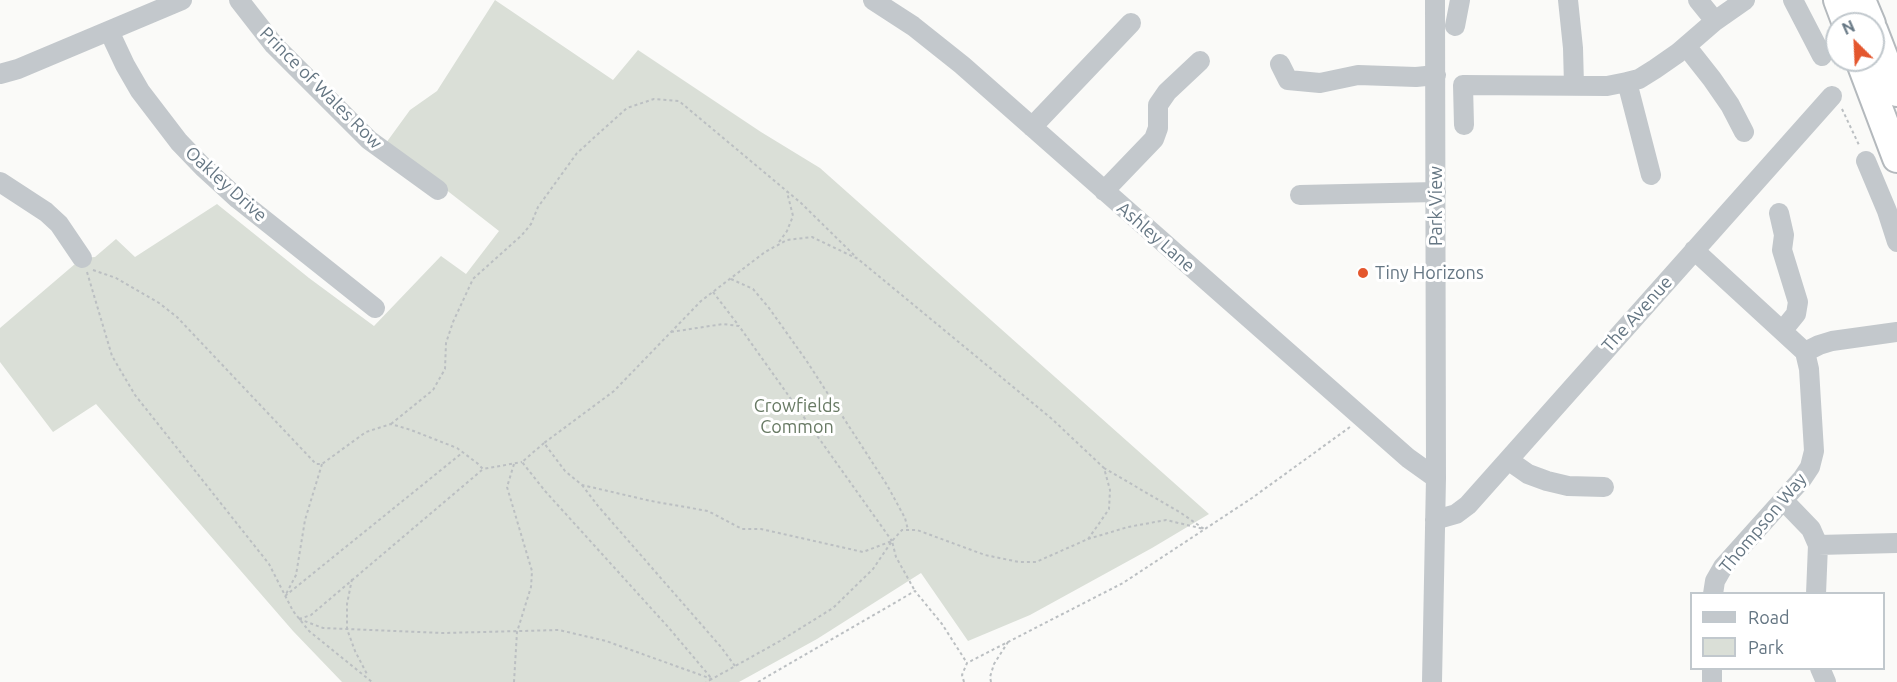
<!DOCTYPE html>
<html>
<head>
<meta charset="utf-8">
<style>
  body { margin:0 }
  #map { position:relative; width:1897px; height:682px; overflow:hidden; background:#fafaf8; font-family:Ubuntu,sans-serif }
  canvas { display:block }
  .legend { position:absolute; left:1690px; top:592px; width:195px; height:78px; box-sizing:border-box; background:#fff; border:2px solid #c1c8cd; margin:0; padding:8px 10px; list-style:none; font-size:18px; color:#657683 }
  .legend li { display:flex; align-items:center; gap:12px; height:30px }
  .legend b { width:30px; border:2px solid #c1c8cd }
  .north { position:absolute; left:1825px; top:12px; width:60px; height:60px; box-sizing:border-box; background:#fff; border:2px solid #c1c8cd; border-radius:50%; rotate:336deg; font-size:16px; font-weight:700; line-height:24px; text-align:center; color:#657683 }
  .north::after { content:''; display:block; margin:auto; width:21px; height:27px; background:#e4572e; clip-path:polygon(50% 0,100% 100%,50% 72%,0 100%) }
</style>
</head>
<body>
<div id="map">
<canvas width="1897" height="682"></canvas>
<ul class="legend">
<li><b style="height:8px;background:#c3c8cc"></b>Road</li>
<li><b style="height:16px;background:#dadfd7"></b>Park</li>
</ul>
<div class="north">N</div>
</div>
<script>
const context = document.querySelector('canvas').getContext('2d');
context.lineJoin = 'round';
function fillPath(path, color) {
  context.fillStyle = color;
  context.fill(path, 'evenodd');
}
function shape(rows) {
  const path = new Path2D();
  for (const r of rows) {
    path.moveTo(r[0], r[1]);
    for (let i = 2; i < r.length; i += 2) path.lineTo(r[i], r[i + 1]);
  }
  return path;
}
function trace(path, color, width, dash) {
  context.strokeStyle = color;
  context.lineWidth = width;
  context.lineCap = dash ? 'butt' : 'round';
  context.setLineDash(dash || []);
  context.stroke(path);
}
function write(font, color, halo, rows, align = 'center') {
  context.font = font + ' Ubuntu,sans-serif';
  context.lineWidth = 6;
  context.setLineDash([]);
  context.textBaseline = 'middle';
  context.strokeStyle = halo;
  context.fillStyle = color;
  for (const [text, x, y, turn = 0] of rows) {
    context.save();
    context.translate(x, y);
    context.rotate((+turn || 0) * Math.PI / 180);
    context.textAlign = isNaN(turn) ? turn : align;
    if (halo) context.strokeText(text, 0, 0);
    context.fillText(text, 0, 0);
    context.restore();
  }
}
const green = shape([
  [495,0,613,80,638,50,761,132,820,168,1209,514,1152,548,1030,615,968,641,921,573,817,639,739,682,342,682,293,631,96,404,53,432,0,362,0,328,82,258,95,257,116,239,135,257,217,204,309,278,374,326,441,256,466,274,499,231,386,143,410,110,437,91]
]);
const path = shape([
  [1842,109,1859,145],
  [779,242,787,231,793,216,787,192],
  [93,270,116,278,159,303,177,317,316,464,322,464,366,432,391,424,411,430,457,448,477,463,483,469,522,462],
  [87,272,112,356,135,395,269,564,293,611,309,631,372,682],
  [731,279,753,289,769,308,806,360,887,485,905,518,908,530],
  [713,292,739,326],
  [671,332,723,324,739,326,892,541],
  [391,424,433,390,445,369,446,343,453,322,473,279,522,235,531,224,538,207,577,153,627,108,654,99,679,101,801,203,857,258],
  [544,443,522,462,545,491,669,628,712,679,706,682],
  [322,464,305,520,296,575,285,596,462,453],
  [514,464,507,487,532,571,531,587,517,632,514,682],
  [582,485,598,506,721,647,735,666],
  [1088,539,1128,527,1166,520,1204,529,1181,513,1104,468],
  [352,579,347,604,347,629,355,651,368,676],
  [299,619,323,628,347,629,444,633,559,630,606,641,712,679,780,641,833,608,873,569,892,541,863,552,761,529,742,529,708,511,651,501,582,485,565,471,544,443,614,391,701,301,765,252,787,240,812,237,858,259,1052,419,1104,468,1110,490,1109,509,1098,525,1088,539,1036,562,1019,562,985,555,917,530,902,530,892,541,896,557,915,591],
  [299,619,311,615,482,470],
  [758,682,915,591,942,624,967,663],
  [964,682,962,675,967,663,1123,583,1252,498,1350,427],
  [991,682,990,677,994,664,1008,642]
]);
const minor = shape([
  [239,0,274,45,369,140,438,190],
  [873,0,913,26,962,65,1408,458,1436,478],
  [1568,0,1573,48,1574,85],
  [1698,0,1715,21],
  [1793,0,1822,56],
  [1455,26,1460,0],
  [109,31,125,65,140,91,179,142,203,167,238,199,375,308],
  [1686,46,1712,79,1730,105,1744,132],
  [1280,64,1288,80,1320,83,1358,75,1416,77,1436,75],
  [0,74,18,69,182,0],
  [1627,82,1651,175],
  [1464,125,1463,85,1607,86,1627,82,1639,79,1655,69,1678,53,1715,21,1745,0],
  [1032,127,1131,23],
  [1866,161,1887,211,1897,242],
  [0,182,46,212,59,224,82,258],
  [1104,191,1154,139,1158,128,1158,105,1167,92,1200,61],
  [1300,195,1436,192],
  [1779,213,1784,235,1782,250,1798,302,1796,314,1783,330],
  [1694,250,1805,352,1809,369,1814,451,1810,467,1802,479,1723,567,1715,581,1713,594],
  [1805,352,1819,345,1832,341,1897,332],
  [1508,460,1528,474,1547,481,1568,486,1604,487],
  [1784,501,1811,529,1818,545,1816,594],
  [1435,520,1456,514,1468,505,1832,96],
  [1818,545,1897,543],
  [1820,668,1826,682],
  [1432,682,1436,478,1435,0],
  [1712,682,1712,668]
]);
const highway = shape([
  [1838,0,1847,24],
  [1861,0,1871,24],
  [1873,30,1897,92],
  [1860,60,1897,158]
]);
const markers = [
  [1363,273,6,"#e4572e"]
];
const streetNames = [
  ["Prince of Wales Row",321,88,45],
  ["Oakley Drive",226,184,42],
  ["Park View",1436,206,-90],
  ["Ashley Lane",1156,237,41],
  ["The Avenue",1637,314,-48],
  ["Thompson Way",1763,523,-50]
];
const poiNames = [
  ["Tiny Horizons",1375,273]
];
const parkNames = [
  ["Crowfields",797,406],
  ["Common",797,427]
];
fillPath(green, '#dadfd7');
trace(highway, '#b4b9bd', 32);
trace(path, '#bbbfc2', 2, [3, 3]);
trace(minor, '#c3c8cc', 20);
trace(highway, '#fff', 28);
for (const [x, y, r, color] of markers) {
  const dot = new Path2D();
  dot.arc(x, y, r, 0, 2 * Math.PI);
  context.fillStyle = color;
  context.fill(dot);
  trace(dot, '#fff', 2);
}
write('18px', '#657683', '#fff', streetNames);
write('18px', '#657683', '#fff', poiNames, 'left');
write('18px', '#687a64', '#fff', parkNames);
</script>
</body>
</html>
